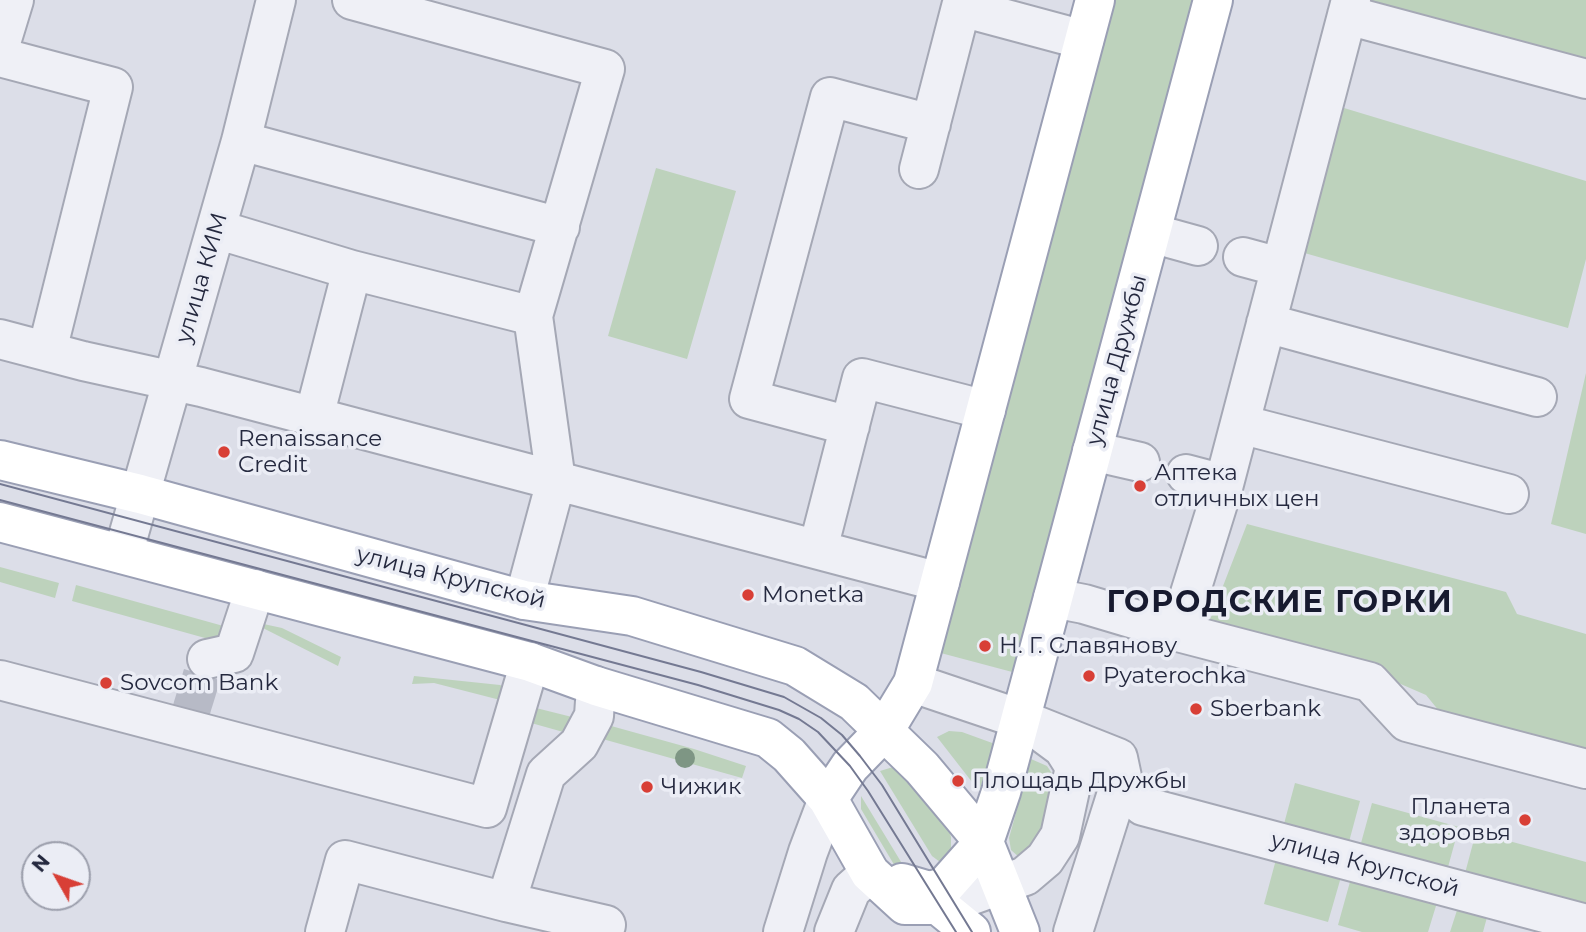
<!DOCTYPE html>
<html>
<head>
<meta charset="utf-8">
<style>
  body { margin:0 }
  #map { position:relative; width:1586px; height:932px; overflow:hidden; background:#dcdee8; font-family:Montserrat,sans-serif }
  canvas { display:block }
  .north { position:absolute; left:21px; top:841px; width:70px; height:70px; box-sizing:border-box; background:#ebedf5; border:2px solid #9c9fac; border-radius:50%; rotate:310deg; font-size:19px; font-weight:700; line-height:28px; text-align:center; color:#25293f }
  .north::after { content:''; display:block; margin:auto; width:24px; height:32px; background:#d83f36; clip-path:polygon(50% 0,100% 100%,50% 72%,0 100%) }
</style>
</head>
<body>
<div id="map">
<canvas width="1586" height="932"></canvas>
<div class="north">N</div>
</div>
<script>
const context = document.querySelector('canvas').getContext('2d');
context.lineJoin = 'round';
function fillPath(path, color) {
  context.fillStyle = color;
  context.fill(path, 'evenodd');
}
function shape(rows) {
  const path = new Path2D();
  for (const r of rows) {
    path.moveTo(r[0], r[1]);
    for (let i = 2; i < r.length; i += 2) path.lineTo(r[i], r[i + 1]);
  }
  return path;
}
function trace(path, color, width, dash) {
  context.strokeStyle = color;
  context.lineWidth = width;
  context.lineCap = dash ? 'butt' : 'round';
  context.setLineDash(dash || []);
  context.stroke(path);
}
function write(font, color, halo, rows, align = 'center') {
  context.font = font + ' Montserrat,sans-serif';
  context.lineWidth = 7;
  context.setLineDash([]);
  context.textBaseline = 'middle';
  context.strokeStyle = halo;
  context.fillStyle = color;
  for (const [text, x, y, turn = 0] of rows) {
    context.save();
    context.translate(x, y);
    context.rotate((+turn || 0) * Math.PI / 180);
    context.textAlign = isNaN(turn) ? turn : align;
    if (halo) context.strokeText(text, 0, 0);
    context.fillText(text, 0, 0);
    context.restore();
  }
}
const green = shape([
  [1113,0,1198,0,1016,673,937,652],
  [1368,0,1586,0,1586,74,1381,18],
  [1344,108,1586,181,1586,259,1568,328,1301,252],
  [656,168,736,191,687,359,608,336],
  [1586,373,1586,534,1551,524],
  [1247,524,1506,592,1517,614,1586,634,1586,752,1444,717,1426,695,1373,672,1206,630],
  [0,567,59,583,55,598,0,582],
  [76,585,227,627,223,643,72,601],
  [259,623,282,628,341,657,338,666,257,625],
  [414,676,500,685,511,690,508,702,434,683,412,684],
  [528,706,580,719,574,735,524,721],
  [604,724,694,749,746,766,742,778,599,738],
  [949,731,962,732,995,744,979,791,937,737],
  [1031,759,1047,766,1055,778,1038,847,1020,858,1011,850,1009,838],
  [893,767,903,772,947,823,951,837,951,853,940,862,932,856,880,771],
  [1295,783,1360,801,1346,853,1281,835],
  [861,796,909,875,896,868,861,809],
  [1372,803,1459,827,1445,878,1358,854],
  [1476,832,1586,862,1586,910,1464,877],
  [1278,852,1343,870,1328,922,1264,904],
  [1353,871,1439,896,1428,932,1362,932,1338,925],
  [1460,901,1489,910,1483,932,1450,932]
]);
const minorTunnel = shape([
  [191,711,207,659]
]);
const minor = shape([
  [352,0,605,69,533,316,556,481,524,600],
  [1347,15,1586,79],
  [0,46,14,0],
  [0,57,113,87,47,351],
  [241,141,560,227],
  [919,169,961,7,1084,40],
  [216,229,352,270,314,417],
  [1151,233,1198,246],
  [1243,257,1280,267],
  [352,270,533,316],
  [1266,323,1537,397],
  [0,339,83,361,201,387,940,582],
  [1240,424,1509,494],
  [850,426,749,399,830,97,931,124],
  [1092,451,1140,462],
  [1186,474,1224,484],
  [818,549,862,378,986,410],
  [123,554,241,141,276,0],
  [1053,598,1084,604,1178,632,1370,682,1407,722,1586,769],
  [1178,632,1224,484,1351,0],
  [207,659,234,653,255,589],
  [0,680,487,808,530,662],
  [913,683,1020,719,1118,758,1122,777,1073,932],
  [1143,806,1586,924],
  [506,902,606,925],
  [938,905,953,902,1025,876,1045,859,1060,836,1075,767,1063,748,1040,731],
  [325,932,345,860,506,902,546,774,579,744,594,716,596,686],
  [783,932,808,852,828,799],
  [834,932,851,890,870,873]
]);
const major = shape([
  [0,460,140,494,524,600,632,616,795,666,854,702,922,768,984,842,1020,932],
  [0,522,530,662,596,686,768,738,789,755,828,799,870,873,905,905,938,905,971,932],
  [828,799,850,766,884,731,913,683,1095,0],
  [902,883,929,891,944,887,984,842,1001,792,1213,0]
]);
const tram = shape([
  [0,484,701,672,784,697,821,718,842,735,860,756,882,785,972,932],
  [0,500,698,685,779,710,799,719,818,732,850,766,868,791,956,932]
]);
const trees = [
  [685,758]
];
const markers = [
  [224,452,7,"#d83f36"],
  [1140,486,7,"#d83f36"],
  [748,595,7,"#d83f36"],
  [985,646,7,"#d83f36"],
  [1089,676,7,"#d83f36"],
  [106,683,7,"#d83f36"],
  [1196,709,7,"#d83f36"],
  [958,781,7,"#d83f36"],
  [647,787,7,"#d83f36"],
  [1525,820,7,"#d83f36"]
];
const streetNames = [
  ["улица КИМ",202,278,-74],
  ["улица Дружбы",1117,360,-75],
  ["улица Крупской",451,578,14],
  ["улица Крупской",1365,865,15]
];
const poiNames = [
  ["Renaissance",238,439],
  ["Credit",238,465],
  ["Аптека",1154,473],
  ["отличных цен",1154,499],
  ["Monetka",762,595],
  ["Н. Г. Славянову",999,646],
  ["Pyaterochka",1103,676],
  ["Sovcom Bank",120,683],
  ["Sberbank",1210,709],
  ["Площадь Дружбы",972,781],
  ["Чижик",661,787],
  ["Планета",1511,807,"right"],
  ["здоровья",1511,833,"right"]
];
const districtNames = [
  ["ГОРОДСКИЕ ГОРКИ",1280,603]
];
fillPath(green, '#bdd2bc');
trace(minorTunnel, '#b7bac6', 38, [38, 19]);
trace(minor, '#a5a8b5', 42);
trace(major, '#9a9fb4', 42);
trace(minor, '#eff0f6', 38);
trace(major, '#fff', 38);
trace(tram, '#747992', 2);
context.fillStyle = '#7e9684';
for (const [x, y] of trees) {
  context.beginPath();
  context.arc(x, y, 10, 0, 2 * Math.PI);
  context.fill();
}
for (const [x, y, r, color] of markers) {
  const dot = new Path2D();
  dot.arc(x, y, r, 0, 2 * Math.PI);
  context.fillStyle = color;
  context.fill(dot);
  trace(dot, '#ebedf5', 2.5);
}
write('23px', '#25293f', '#ebedf5', streetNames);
write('23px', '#25293f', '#ebedf5', poiNames, 'left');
context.letterSpacing = '2px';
write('bold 30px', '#171a2f', '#ebedf5', districtNames);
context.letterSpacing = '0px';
</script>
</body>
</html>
